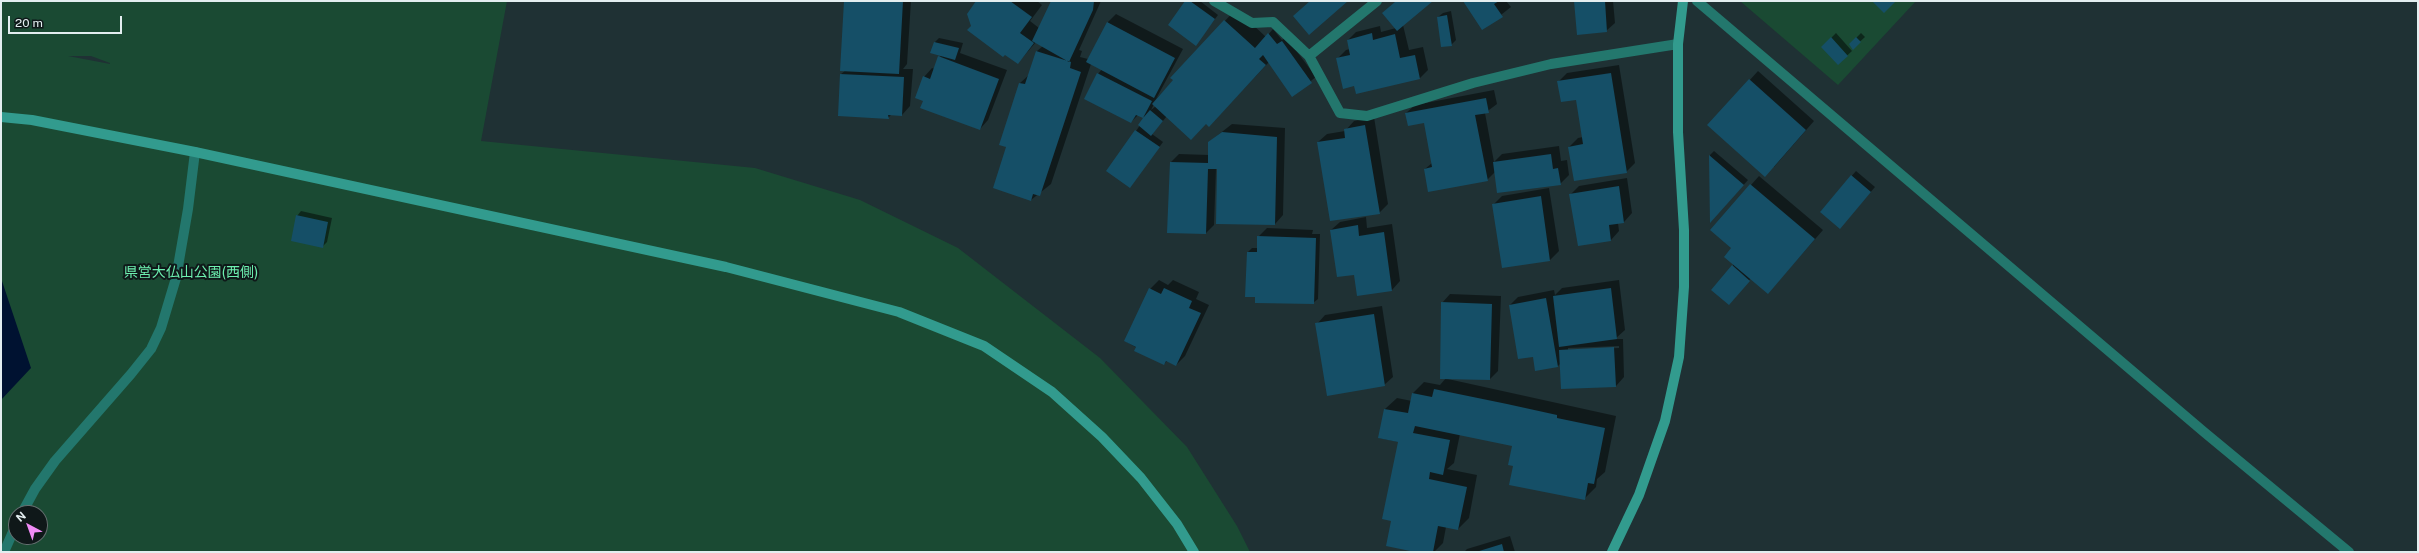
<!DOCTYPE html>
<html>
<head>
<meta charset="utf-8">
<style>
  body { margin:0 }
  #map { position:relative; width:2419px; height:553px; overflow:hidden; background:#1f3134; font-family:"Public Sans",sans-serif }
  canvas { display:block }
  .frame { position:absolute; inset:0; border:2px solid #e3eef0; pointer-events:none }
  .north { position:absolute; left:8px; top:505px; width:40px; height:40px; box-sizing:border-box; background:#0f1819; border:1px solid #646e6f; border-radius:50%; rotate:319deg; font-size:11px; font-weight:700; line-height:16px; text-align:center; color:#e3eef0 }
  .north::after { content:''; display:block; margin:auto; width:14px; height:18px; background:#f08bf6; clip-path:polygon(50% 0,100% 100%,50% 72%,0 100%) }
  .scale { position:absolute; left:8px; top:16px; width:114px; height:18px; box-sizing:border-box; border:2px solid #e3eef0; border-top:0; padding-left:5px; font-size:12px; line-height:14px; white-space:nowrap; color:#e3eef0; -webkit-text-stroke:3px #0f1819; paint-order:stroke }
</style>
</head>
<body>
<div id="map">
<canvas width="2419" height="553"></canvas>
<div class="frame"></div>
<div class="north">N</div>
<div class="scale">20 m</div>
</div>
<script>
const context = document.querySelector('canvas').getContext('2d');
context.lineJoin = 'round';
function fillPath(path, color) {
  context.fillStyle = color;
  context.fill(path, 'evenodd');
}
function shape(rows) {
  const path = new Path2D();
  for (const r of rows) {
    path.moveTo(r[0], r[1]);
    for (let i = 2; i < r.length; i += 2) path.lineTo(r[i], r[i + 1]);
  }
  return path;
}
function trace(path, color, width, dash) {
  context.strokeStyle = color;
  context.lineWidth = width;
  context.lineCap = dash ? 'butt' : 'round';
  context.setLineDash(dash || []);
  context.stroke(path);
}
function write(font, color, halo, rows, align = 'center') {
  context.font = font + ' "Public Sans","Noto Sans JP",sans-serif';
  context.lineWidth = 4;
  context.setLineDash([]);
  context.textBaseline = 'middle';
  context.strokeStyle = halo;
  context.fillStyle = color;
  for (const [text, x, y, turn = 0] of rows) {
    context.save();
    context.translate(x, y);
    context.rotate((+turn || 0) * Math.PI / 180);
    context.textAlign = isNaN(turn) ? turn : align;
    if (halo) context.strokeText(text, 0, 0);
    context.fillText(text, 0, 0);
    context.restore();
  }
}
const green = shape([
  [1,1,507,1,481,141,755,168,860,200,958,248,1100,358,1187,447,1237,526,1250,552,1,552],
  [68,56,91,56,110,63,110,64],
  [16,513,40,513,40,537,16,537],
  [1740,1,1916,1,1838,85]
]);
const water = shape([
  [1,278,31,368,1,400]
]);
const shadow = shape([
  [845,1,911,1,907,64,903,69,913,69,910,106,902,115,892,114,888,118,841,74,846,70],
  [978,1,1037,1,1042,5,1030,21,1039,28,1052,1,1101,1,1079,50,1082,51,1080,57,1088,59,1108,22,1116,14,1183,49,1156,99,1174,80,1172,78,1236,9,1266,37,1273,29,1282,40,1286,37,1316,77,1292,95,1269,62,1209,126,1206,123,1167,116,1152,134,1163,142,1130,187,1136,131,1145,118,1138,115,1131,122,1098,74,1102,69,1091,64,1051,184,1031,200,1007,147,1000,144,1020,83,1030,74,1037,51,1043,46,1036,42,1018,63,972,26],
  [1154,104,1156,106,1151,110],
  [1186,1,1200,1,1218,15,1196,44],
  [1396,1,1431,1,1403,25,1409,50,1423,47,1428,70,1420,78,1356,93,1355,85,1337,59,1346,50,1350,49,1348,40,1356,32,1380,26,1381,32,1396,28,1383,13],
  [1464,1,1506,1,1511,7,1483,29],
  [1575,1,1613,1,1615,23,1606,31],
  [1451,11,1456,40,1451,45,1438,17,1443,13],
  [1836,33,1852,51,1838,64,1822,47],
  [1861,33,1865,37,1853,48,1850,44],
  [939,38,963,43,960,53,1007,70,988,120,980,129,924,100,924,77,932,68,935,69,941,55,935,42],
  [1619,65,1635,163,1626,172,1569,147,1578,138,1583,137,1577,99,1558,82,1567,73],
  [1758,71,1814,121,1774,167,1709,125],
  [1494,90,1497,104,1485,113,1494,162,1502,154,1559,146,1561,161,1567,160,1569,175,1560,184,1495,172,1487,180,1425,169,1432,163,1425,122,1406,113,1415,105],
  [1374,117,1388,204,1379,213,1318,142,1327,134,1345,131,1354,121],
  [1232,124,1285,128,1283,215,1275,224,1216,168,1214,225,1206,233,1171,162,1179,154,1209,155,1209,142],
  [1714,151,1748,180,1711,221,1710,155],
  [1856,171,1875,187,1844,223,1821,211],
  [1759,176,1823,230,1768,293,1751,278,1733,300,1733,248,1711,230],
  [1627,178,1632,213,1624,222,1618,223,1619,231,1611,240,1579,245,1571,194,1579,186],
  [1549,188,1559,251,1550,260,1503,266,1494,204,1502,196],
  [301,211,332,218,327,242,322,247,297,216],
  [1366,217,1367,228,1392,224,1400,281,1392,290,1358,295,1355,274,1331,230,1340,222],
  [1267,228,1313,230,1312,234,1320,234,1318,299,1313,303,1248,252,1252,248,1258,248,1258,237],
  [1159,280,1168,285,1173,280,1199,292,1196,299,1209,305,1185,356,1176,365,1167,361,1164,364,1125,341,1150,289],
  [1619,280,1625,330,1615,339,1623,339,1624,377,1616,386,1561,363,1558,366,1533,356,1510,305,1518,297,1554,290,1555,295,1562,288],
  [1619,346,1619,348,1568,350,1568,348],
  [1450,294,1501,296,1498,371,1490,379,1448,379,1616,416,1605,472,1597,479,1596,487,1584,499,1514,466,1513,445,1460,434,1454,463,1447,469,1477,475,1469,518,1458,529,1446,527,1443,543,1434,552,1420,552,1392,520,1399,442,1379,438,1385,409,1397,398,1412,401,1413,393,1424,382,1440,385,1446,378,1442,303],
  [1382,306,1393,377,1384,385,1317,324,1325,315],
  [1510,536,1515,552,1464,552,1467,549]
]);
const building = shape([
  [844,1,903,1,899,74,840,71],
  [976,1,1010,1,1032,17,1020,33,1034,43,1018,64,1005,55,1003,57,967,30,971,26,967,14],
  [1051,1,1094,1,1093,10,1069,62,1032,41],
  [1185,1,1190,1,1215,19,1196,46,1168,25],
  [1310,1,1348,1,1309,35,1293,16],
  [1396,1,1433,1,1397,31,1382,13],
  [1463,1,1499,1,1494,4,1503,17,1482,30],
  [1574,1,1605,1,1607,32,1577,35],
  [1872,1,1896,1,1884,13],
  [1447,15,1452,46,1441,47,1437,17],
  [1224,20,1255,48,1268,33,1277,44,1282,41,1312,83,1292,97,1263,55,1259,59,1266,65,1209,127,1206,124,1191,140,1152,104,1173,80,1170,78],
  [1107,22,1175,58,1154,98,1086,62],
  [1372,33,1373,40,1395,34,1400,58,1415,55,1420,79,1356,94,1354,86,1343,89,1336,58,1350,55,1347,40],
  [1831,37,1848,56,1838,65,1821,47],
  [1856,37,1861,42,1853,50,1849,44],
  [934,42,959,48,955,60,930,53],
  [1036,51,1071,62,1070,68,1081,72,1040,196,1033,194,1031,201,993,188,1006,147,999,145,1019,83,1025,84],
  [938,56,999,79,980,130,920,108,923,101,915,98,923,76,930,79],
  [1097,73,1152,101,1143,118,1150,110,1163,121,1151,136,1138,125,1143,118,1136,115,1131,123,1084,99],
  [1611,73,1627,173,1574,181,1568,147,1583,144,1576,100,1561,102,1557,81],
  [840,74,904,77,902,116,888,115,889,119,838,116],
  [1749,79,1806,130,1765,177,1707,125],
  [1486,98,1489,113,1475,115,1488,181,1428,192,1424,169,1432,167,1424,123,1408,126,1405,113],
  [1365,125,1380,214,1330,221,1317,142,1345,138,1344,129],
  [1135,130,1160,147,1130,188,1106,171],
  [1222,132,1277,137,1275,225,1216,224,1217,169,1208,169,1206,234,1167,233,1170,162,1208,163,1208,142],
  [1551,154,1553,169,1558,168,1561,185,1497,193,1493,162],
  [1709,155,1744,185,1710,223],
  [1851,175,1871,192,1840,229,1820,212],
  [1750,184,1815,239,1768,294,1724,257,1731,248,1710,230],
  [1619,186,1624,223,1609,225,1611,241,1578,246,1569,194],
  [1541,196,1550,261,1502,268,1492,204],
  [296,215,328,222,323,248,291,241],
  [1358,225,1359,236,1384,232,1392,291,1357,296,1354,275,1337,277,1330,230],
  [1257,236,1316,238,1314,304,1255,303,1255,297,1245,297,1247,252,1257,252],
  [1732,265,1750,281,1729,305,1711,290],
  [1149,288,1161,294,1164,288,1192,301,1189,308,1201,313,1176,366,1166,361,1164,365,1134,351,1136,347,1124,341],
  [1611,288,1617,339,1559,347,1553,296],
  [1546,298,1558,367,1535,371,1533,357,1518,359,1509,305],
  [1441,302,1492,304,1490,380,1440,379],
  [1374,314,1385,386,1327,396,1315,323],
  [1614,347,1616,387,1561,389,1559,350],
  [1434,389,1507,404,1557,415,1557,418,1605,428,1594,484,1588,483,1585,500,1509,485,1513,466,1508,465,1512,446,1415,426,1413,433,1450,440,1443,475,1430,472,1429,479,1467,487,1458,530,1438,526,1433,552,1415,552,1386,546,1391,521,1382,519,1398,442,1378,438,1384,409,1408,413,1412,393,1432,397],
  [1502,544,1504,552,1476,552]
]);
const lane = shape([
  [1214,1,1252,23,1273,22,1309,56,1340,113,1367,116,1473,83,1551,64,1678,44],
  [1309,56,1377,1]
]);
const street = shape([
  [1697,1,2204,432,2349,552],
  [22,513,35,489,55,461,131,374,151,349,161,328,176,278,188,209,195,152],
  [4,552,16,525]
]);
const secondary = shape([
  [1,117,32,120,195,152,652,251,726,267,899,312,984,346,1052,392,1102,437,1141,478,1177,524,1194,552],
  [1612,552,1639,495,1665,421,1679,357,1684,287,1684,230,1678,132,1678,44,1683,1]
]);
const parkNames = [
  ["県営大仏山公園(西側)",191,273]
];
fillPath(green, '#1a4a33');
fillPath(water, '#001231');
fillPath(shadow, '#0007');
fillPath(building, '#154f67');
trace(lane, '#23776d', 10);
trace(street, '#23776d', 10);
trace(secondary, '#329b8e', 10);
write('14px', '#6df0b0', '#0f1819', parkNames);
</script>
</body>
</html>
